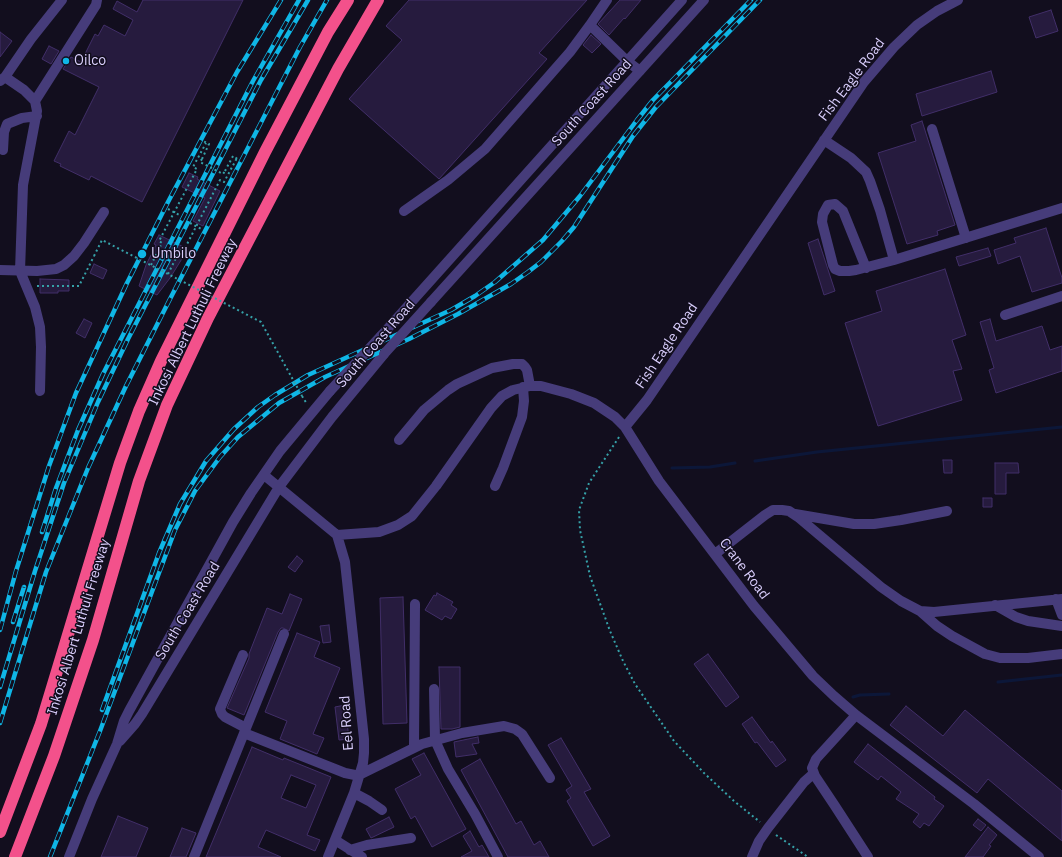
<!DOCTYPE html>
<html>
<head>
<meta charset="utf-8">
<style>
  body { margin:0 }
  canvas { display:block; background:#120e1e }
</style>
</head>
<body>
<canvas width="1062" height="857"></canvas>
<script>
const context = document.querySelector('canvas').getContext('2d');
context.lineJoin = 'round';
function shape(rows) {
  const path = new Path2D();
  for (const r of rows) {
    path.moveTo(r[0], r[1]);
    for (let i = 2; i < r.length; i += 2) path.lineTo(r[i], r[i + 1]);
  }
  return path;
}
function trace(path, color, width, dash) {
  context.strokeStyle = color;
  context.lineWidth = width;
  context.lineCap = dash ? 'butt' : 'round';
  context.setLineDash(dash || []);
  context.stroke(path);
}
function fillPath(path, color) {
  context.fillStyle = color;
  context.fill(path, 'evenodd');
}
function write(font, color, halo, rows, align = 'center') {
  context.font = font + ' "IBM Plex Sans",sans-serif';
  context.lineWidth = 3;
  context.setLineDash([]);
  context.textBaseline = 'middle';
  context.strokeStyle = halo;
  context.fillStyle = color;
  for (const [text, x, y, turn = 0] of rows) {
    context.save();
    context.translate(x, y);
    context.rotate((+turn || 0) * Math.PI / 180);
    context.textAlign = isNaN(turn) ? turn : align;
    if (halo) context.strokeText(text, 0, 0);
    context.fillText(text, 0, 0);
    context.restore();
  }
}
const stream = shape([
  [755,461,817,452,1062,427],
  [672,468,710,467,735,463],
  [998,682,1062,675],
  [853,697,860,695,889,694]
]);
const building = shape([
  [143,0,243,0,142,202,91,176,89,180,60,166,61,164,54,161,69,131,75,135,99,87,63,69,71,57,81,62,95,34,98,36,104,25,125,36,133,20,113,9,117,1,137,12,143,0],
  [409,0,587,0,539,53,547,59,439,179,349,99,402,40,386,26,409,0],
  [620,0,641,0,625,19,624,18,609,35,598,24,620,0],
  [1051,10,1058,31,1036,38,1029,17,1051,10],
  [0,32,12,41,0,57,0,32],
  [591,35,601,44,592,53,583,45,591,35],
  [49,46,59,51,51,64,42,59,49,46],
  [991,71,997,92,922,116,916,94,991,71],
  [922,121,955,225,937,231,938,235,907,244,878,153,916,141,911,125,922,121],
  [189,173,198,177,197,179,220,191,203,226,193,221,205,198,182,187,189,173],
  [1046,228,1062,278,1062,283,1032,292,1020,256,998,264,994,250,1016,243,1014,238,1046,228],
  [159,235,188,249,170,278,157,295,139,286,146,265,156,245,154,244,159,235],
  [818,239,835,291,824,295,808,243,818,239],
  [988,248,991,256,959,266,956,257,988,248],
  [94,264,107,270,103,279,90,273,94,264],
  [945,269,966,335,952,340,962,369,953,371,962,400,878,426,845,323,882,311,876,291,945,269],
  [40,279,69,280,69,291,58,291,58,293,40,293,40,279],
  [84,319,92,323,85,338,76,333,84,319],
  [990,319,996,341,1042,326,1050,350,1062,346,1062,371,996,393,989,370,994,368,980,322,990,319],
  [943,460,952,460,952,473,944,473,943,460],
  [995,463,1018,463,1019,473,1006,473,1006,494,995,494,995,463],
  [983,498,992,498,992,507,983,507,983,498],
  [297,556,303,561,295,572,288,567,297,556],
  [437,593,453,602,451,605,457,609,451,619,445,616,442,620,425,610,434,595,436,596,437,593],
  [290,594,302,599,289,631,283,628,281,628,278,632,244,715,227,708,249,658,249,654,267,608,282,614,290,594],
  [403,597,407,723,383,724,380,598,403,597],
  [329,625,331,642,323,643,320,626,329,625],
  [297,633,320,642,314,657,340,668,313,734,324,738,317,754,280,739,287,721,265,712,297,633],
  [708,654,739,697,726,707,694,664,708,654],
  [439,667,460,667,460,727,452,729,441,729,439,667],
  [345,705,349,739,339,740,335,707,345,705],
  [906,706,943,736,965,710,1062,791,1062,841,988,779,977,793,890,725,906,706],
  [752,717,771,743,772,741,786,760,776,767,757,742,755,743,742,724,752,717],
  [478,737,479,743,472,744,477,754,456,757,454,742,478,737],
  [561,738,591,789,584,792,610,836,593,846,567,801,571,798,566,790,572,786,548,745,561,738],
  [868,744,935,797,934,799,944,806,929,826,924,823,920,828,913,822,919,814,896,799,901,792,881,776,878,780,854,762,868,744],
  [252,747,283,760,284,758,331,777,307,835,320,840,315,851,266,830,258,847,281,857,206,857,252,747],
  [291,775,316,785,306,808,281,798,291,775],
  [424,753,466,829,432,847,415,816,411,819,395,789,421,775,412,759,424,753],
  [480,759,516,824,521,821,534,845,540,841,549,857,508,857,461,770,480,759],
  [118,816,148,828,136,857,101,857,118,816],
  [389,817,394,827,371,838,366,829,389,817],
  [978,819,986,825,981,831,973,825,978,819],
  [988,827,997,835,989,845,991,846,983,857,965,857,988,827],
  [182,828,196,833,186,857,170,857,182,828],
  [470,831,479,847,482,845,489,857,461,857,472,851,463,836,470,831]
]);
const path = shape([
  [202,159,209,144,203,141],
  [225,171,233,156,239,160],
  [168,209,181,216],
  [190,223,203,230],
  [151,265,162,243,159,241,197,169,193,167,206,143],
  [168,274,180,250,183,252,220,180,224,182,237,158],
  [37,286,79,286,94,256],
  [302,396,307,404],
  [619,437,589,483,579,510,580,530,590,576,610,631,623,661,635,684,674,741,704,773,734,801,760,822],
  [776,835,808,857]
]);
const minor = shape([
  [590,25,607,0],
  [5,77,24,90,35,101,37,111,23,185,20,271,35,307,40,327,41,347,40,391],
  [0,81,5,77,31,39,62,0],
  [35,101,96,5,97,0],
  [932,129,966,238],
  [824,140,851,158,866,172,870,181,880,210,894,260],
  [3,150,4,132,7,124,22,118,37,116],
  [404,211,448,180,485,149,570,52,590,25,627,61,640,71],
  [866,268,843,211,835,204,828,205,823,214,822,222,833,265,835,269,840,271,849,271,856,270,894,260,1062,208],
  [0,270,37,271,56,269,64,265,74,256,84,243,104,212],
  [431,302,704,0],
  [1005,315,1062,296],
  [381,336,682,0],
  [625,427,647,400,864,82,894,47,917,25,937,11,958,0],
  [399,440,424,410,448,390,457,384,492,368,513,364,522,364,525,367,527,370,530,386],
  [264,475,337,535,345,562,364,739,364,753,363,763,354,793,328,857],
  [495,486,503,468,522,417,524,401,523,387],
  [795,514,854,524,874,524,901,520,947,511],
  [337,535,379,532,398,525,412,516,436,486,491,408,502,396,513,390,530,386,541,386,571,394,594,403,615,417,625,427,659,481,754,606,813,676,834,696,856,715,974,804,1039,857],
  [715,554,765,515,773,510,782,510,789,511,798,517,881,587,901,601,920,611,934,612,1062,599],
  [1056,599,1062,615],
  [995,605,1016,617,1028,621,1062,626],
  [920,611,937,626,952,636,985,654,1000,658,1028,658,1062,654],
  [243,655,220,709,222,714,225,717,246,728],
  [434,689,435,740,448,769,475,814,498,857],
  [856,715,816,759,812,768,815,776,835,806,868,857],
  [244,733,345,773,355,775,359,775,422,744,462,733,504,726,515,729,522,734,550,778],
  [120,741,135,724,142,714,279,487,332,417,384,354],
  [414,747,415,604],
  [354,793,369,801,382,810],
  [335,840,362,857],
  [350,850,367,845,411,838],
  [69,857,92,799,117,744,124,721,129,711,233,522,251,493,280,451,330,391],
  [194,857,284,634],
  [752,857,759,841,768,828,804,782,813,774]
]);
const highway = shape([
  [0,832,41,724,120,463,139,411,161,361,265,152,328,32,348,0],
  [15,857,54,756,93,640,139,481,167,405,208,318,338,69,378,0]
]);
const rail = shape([
  [42,532,56,488,78,430,103,374,253,81,299,0],
  [13,622,24,587],
  [0,630,16,571,49,466,76,393,127,283,168,202,237,72,281,0],
  [0,687,35,571,64,483,98,402,128,339,261,80,308,0],
  [102,710,159,553,180,504,206,461,234,429,258,407,275,395,308,375,451,310,475,296,495,282,543,240,580,196,637,120,653,100,751,0],
  [0,723,46,572,88,468,126,386,170,299,300,47,327,0],
  [50,857,100,731,175,530,195,491,220,457,238,437,279,403,325,377,409,339,458,314,511,284,528,272,541,262,562,241,574,227,633,136,656,107,760,0]
]);
const pathBridge = shape([
  [202,159,200,162,223,174,225,171],
  [94,256,102,240,261,322,302,396]
]);
const minorBridge = shape([
  [384,354,431,302],
  [330,391,381,336]
]);
const markers = [
  [66,61,4,"#0fb6e6"],
  [142,254,5,"#0fb6e6"]
];
const poiNames = [
  ["Oilco",74,61],
  ["Umbilo",151,254]
];
const streetNames = [
  ["Fish Eagle Road",852,80,-53],
  ["South Coast Road",592,103,-48],
  ["Inkosi Albert Luthuli Freeway",193,322,-64],
  ["South Coast Road",376,344,-49],
  ["Fish Eagle Road",667,346,-56],
  ["Crane Road",744,569,53],
  ["South Coast Road",188,611,-59],
  ["Inkosi Albert Luthuli Freeway",79,627,-73],
  ["Eel Road",347,723,-94]
];
trace(stream, '#0c1739', 3);
fillPath(building, '#261b3e');
trace(building, '#412e68', 1);
trace(path, '#35a1a8', 2, [2, 3]);
trace(minor, '#463c7a', 10);
trace(highway, '#f3518b', 12);
trace(rail, '#0fb6e6', 4.5);
trace(rail, '#120e1e', 3, [9]);
trace(pathBridge, '#35a1a8', 2, [2, 3]);
trace(minorBridge, '#463c7a', 10);
for (const [x, y, r, color] of markers) {
  const dot = new Path2D();
  dot.arc(x, y, r, 0, 2 * Math.PI);
  context.fillStyle = color;
  context.fill(dot);
  trace(dot, '#120e1e', 1.5);
}
write('14px', '#d9cefc', '#120e1e', poiNames, 'left');
write('14px', '#d9cefc', '#120e1e', streetNames);
</script>
</body>
</html>
